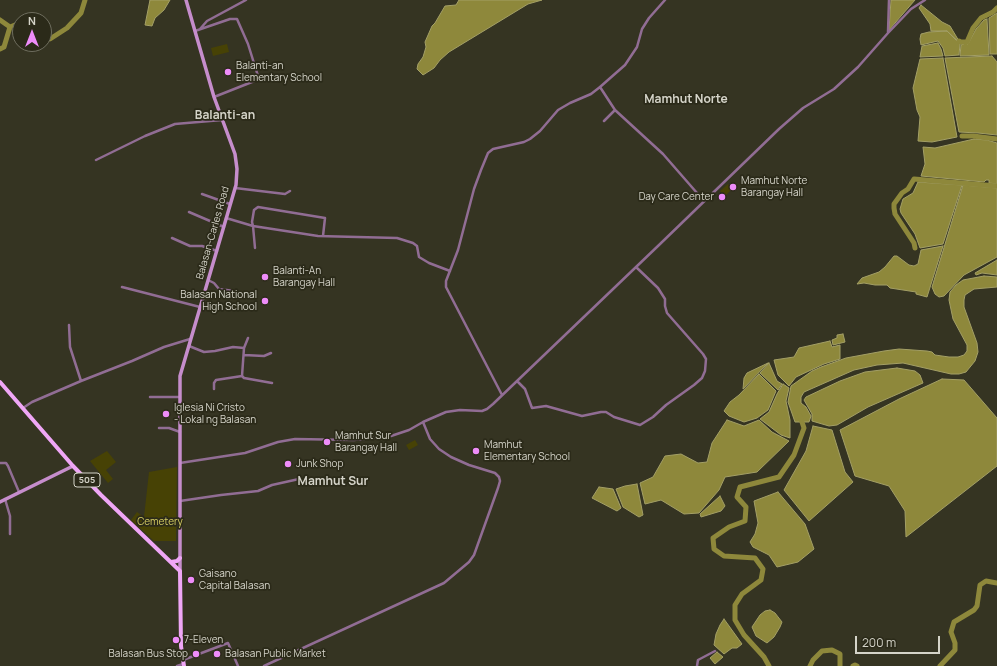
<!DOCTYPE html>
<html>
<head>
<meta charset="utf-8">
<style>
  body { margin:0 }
  #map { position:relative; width:997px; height:666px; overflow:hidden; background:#353422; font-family:Manrope,sans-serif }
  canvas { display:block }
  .north { position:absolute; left:12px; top:12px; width:40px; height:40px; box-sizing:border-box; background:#2b2a19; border:1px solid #6f6e5f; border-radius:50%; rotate:0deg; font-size:11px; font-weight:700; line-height:16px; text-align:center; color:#d5d4c9 }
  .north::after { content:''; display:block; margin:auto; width:14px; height:18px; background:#ee8cf9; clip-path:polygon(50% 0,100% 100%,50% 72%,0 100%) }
  .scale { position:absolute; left:855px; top:636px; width:85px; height:18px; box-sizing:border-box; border:2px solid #d5d4c9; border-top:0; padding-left:5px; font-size:12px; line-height:14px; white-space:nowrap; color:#d5d4c9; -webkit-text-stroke:3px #2b2a19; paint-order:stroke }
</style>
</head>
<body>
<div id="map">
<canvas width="997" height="666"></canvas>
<div class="north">N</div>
<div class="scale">200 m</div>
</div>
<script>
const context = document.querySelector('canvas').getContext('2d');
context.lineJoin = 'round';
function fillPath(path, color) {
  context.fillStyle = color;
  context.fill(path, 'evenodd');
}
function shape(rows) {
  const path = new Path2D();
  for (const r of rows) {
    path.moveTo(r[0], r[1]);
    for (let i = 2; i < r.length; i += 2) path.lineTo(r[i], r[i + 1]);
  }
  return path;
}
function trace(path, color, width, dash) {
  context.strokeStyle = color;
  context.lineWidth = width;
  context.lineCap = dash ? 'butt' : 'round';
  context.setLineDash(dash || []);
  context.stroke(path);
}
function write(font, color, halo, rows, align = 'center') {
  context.font = font + ' Manrope,sans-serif';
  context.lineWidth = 3.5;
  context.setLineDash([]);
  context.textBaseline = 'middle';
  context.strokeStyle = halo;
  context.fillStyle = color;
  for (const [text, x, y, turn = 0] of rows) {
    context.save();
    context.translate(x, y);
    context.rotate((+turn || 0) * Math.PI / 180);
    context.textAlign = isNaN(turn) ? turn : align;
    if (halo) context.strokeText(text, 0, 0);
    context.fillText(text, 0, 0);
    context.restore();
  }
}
const green = shape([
  [227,44,229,52,213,56,211,48],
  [728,184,732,189,725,196,720,191],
  [415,440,418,445,409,450,406,445],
  [107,451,116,462,106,470,113,479,108,483,90,461],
  [177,467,176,541,154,541,131,520,137,512,144,517,149,472]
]);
const water = shape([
  [150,0,170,0,164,10,155,18,152,26,145,25,150,0],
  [459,0,542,0,528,4,449,52,440,60,434,68,423,75,417,69,418,64,423,57,426,47,425,42,432,26,435,23,445,6,456,5,459,0],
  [891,0,915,0,889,30,891,0],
  [921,5,942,22,950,26,959,41,958,41,947,31,931,31,930,24,919,8,921,5],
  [997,13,997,54,990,54,989,18,997,13],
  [987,19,989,55,960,56,961,45,964,44,960,44,958,42,960,40,964,42,967,41,969,41,967,44,968,44,976,29,984,20,987,19],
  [947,31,960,44,959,55,945,56,943,48,938,41,921,45,920,39,921,34,929,32,947,31],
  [938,43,941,49,943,56,920,57,922,46,938,43],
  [992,56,997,62,997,135,978,133,959,132,945,58,992,56],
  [943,58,957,137,932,142,918,141,920,117,917,110,913,88,920,59,943,58],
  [974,139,987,140,997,143,997,184,989,183,989,180,986,180,984,182,921,176,925,164,923,147,935,148,974,139],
  [918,182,962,185,943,244,920,248,915,234,901,213,900,209,903,199,913,193,918,182],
  [963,185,997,188,997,257,964,275,944,296,939,297,935,294,932,287,963,185],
  [943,246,927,297,916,294,916,292,890,288,887,285,875,285,864,283,857,284,862,278,879,272,885,267,894,256,897,256,909,265,914,266,918,264,921,250,943,246],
  [997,260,997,275,982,273,976,275,975,273,997,260],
  [984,276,997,277,997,287,974,289,965,295,964,300,964,307,977,343,978,352,975,361,966,372,959,374,951,374,903,363,877,365,854,370,804,392,801,397,801,403,806,407,811,416,809,422,795,422,788,402,791,386,812,371,821,367,846,358,884,351,899,349,927,351,932,352,935,355,949,357,958,357,964,355,967,351,967,345,953,319,949,300,950,292,956,285,963,280,984,276],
  [843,334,845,342,833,345,832,340,837,338,837,335,843,334],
  [830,341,832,347,840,345,840,359,824,364,796,377,789,386,778,375,774,360,794,357,799,348,830,341],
  [768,363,743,389,744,378,747,373,768,363],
  [769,363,777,381,782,384,778,390,760,373,769,363],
  [897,368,915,371,920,375,923,383,868,407,837,425,829,426,812,421,812,414,804,400,806,397,840,381,865,372,897,368],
  [759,374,776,391,768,410,757,418,744,422,729,416,724,411,730,402,739,395,759,374],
  [942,379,964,380,997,418,997,466,906,537,905,511,889,486,855,476,840,430,899,399,942,379],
  [783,384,789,388,786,401,790,420,790,438,781,435,760,419,769,412,777,394,783,384],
  [727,420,744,426,759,420,772,432,789,441,757,472,725,477,719,490,699,513,684,514,661,500,645,504,640,483,653,477,665,456,681,454,698,463,707,462,712,443,727,420],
  [813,426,832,430,845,472,853,482,809,521,784,490,806,451,813,426],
  [637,484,643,515,639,517,623,507,616,489,625,486,637,484],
  [599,487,613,489,621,508,617,511,592,498,599,487],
  [778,492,805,524,814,549,798,562,777,567,769,555,753,547,750,542,755,534,758,523,754,501,778,492],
  [720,496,725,506,721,511,701,517,700,514,720,496],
  [770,610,775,613,782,622,780,627,774,637,767,643,756,636,752,627,760,615,765,611,770,610],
  [724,619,742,644,737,648,732,648,724,654,714,645,716,634,720,625,724,619],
  [717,652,723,657,715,664,710,658,717,652]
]);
const river = shape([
  [0,20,10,27],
  [44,35,50,39,67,28,81,13,85,0],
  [959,41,961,42,967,42,973,28,981,18,993,12,997,8],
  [0,49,4,47,10,27,20,23],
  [962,136,973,136,997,139],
  [915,248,914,243,895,214,894,208,894,204,902,193,908,189,914,179,997,186],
  [769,666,764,657,744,635,735,620,735,605,742,594,761,580,763,569,755,558,724,556,714,549,713,538,729,527,745,521,746,507,737,497,740,487,779,477,794,455,804,428,800,416],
  [810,666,813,660,822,651,832,650,840,654,840,666],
  [853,666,855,665,857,666],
  [940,666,955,650,955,643,951,632,954,622,974,610,977,606,980,585,986,581,997,583]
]);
const street = shape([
  [665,0,649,18,642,29,637,47,625,65,600,87,615,110,663,154,704,201],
  [200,29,207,21,246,0],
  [195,31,230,19,237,19,248,44,258,76,259,78,257,80,214,97],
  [888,32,889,0],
  [604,121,615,110],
  [96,160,145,136,175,124,222,120],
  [235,188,285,194,290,191],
  [202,194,230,204],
  [189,212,224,227],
  [226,218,253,226,255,248],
  [323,236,325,218,258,207,254,210,252,222,253,226,318,236,397,238,413,243,417,246,419,257,429,263,450,271],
  [172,238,190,246,202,246,217,251],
  [208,280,214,283,219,289,234,291],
  [122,287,200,307],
  [69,325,70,347,81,381],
  [189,346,204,352,215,351,233,347,244,348,248,338],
  [244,348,242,376,244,378,272,383],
  [244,355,264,356,271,353],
  [517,381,525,389,532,408,546,406,582,416,601,412,606,412,614,417,640,425,653,417,666,405,694,385,702,378,705,371,706,359,703,354,667,313,665,306,665,299,658,288,636,267],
  [214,389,214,383,216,380,242,376],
  [502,395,446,287,446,281,458,250,474,189,481,170,488,153,493,149,524,142,530,139,540,131,558,110,570,103,591,94,600,87],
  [150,397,180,397],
  [23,408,32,402,81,381,132,361,164,347,190,339],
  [159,428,169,428,180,432],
  [0,463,6,463,8,466,19,492],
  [180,463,245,453,278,442,295,439,354,440,391,436,409,430,423,422,446,412,460,410,482,411,487,409,493,404,659,245,779,129,803,108,834,89,858,67,888,33,911,9,925,0],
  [5,499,10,516,10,534],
  [180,501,221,495,258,491,272,485,299,479],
  [183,660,228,643,238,666],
  [177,666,183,664],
  [264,666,444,583,469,562,474,555,498,488,500,481,499,477,495,473,469,465,451,457,439,449,430,439,423,422],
  [697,666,698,660,715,651]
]);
const secondary = shape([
  [0,502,73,466],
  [180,571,180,376,236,185,237,169,235,154,214,97,186,0]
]);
const primary = shape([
  [0,382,73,466,101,495,180,571,181,646,184,666],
  [171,562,177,561,180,558]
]);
const markers = [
  [228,72,4,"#ee8cf9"],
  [733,187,4,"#ee8cf9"],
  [722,197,4,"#ee8cf9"],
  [265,277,4,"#ee8cf9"],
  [265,301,4,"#ee8cf9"],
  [166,414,4,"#ee8cf9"],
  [327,442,4,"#ee8cf9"],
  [476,451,4,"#ee8cf9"],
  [288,464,4,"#ee8cf9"],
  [191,580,4,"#ee8cf9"],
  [176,640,4,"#ee8cf9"],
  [196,654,4,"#ee8cf9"],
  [217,654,4,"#ee8cf9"]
];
const shields = [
  [87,480,26]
];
const shieldNames = [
  ["505",87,480]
];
const poiNames = [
  ["Balanti-an",236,66],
  ["Elementary School",236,78],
  ["Mamhut Norte",741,181],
  ["Barangay Hall",741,193],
  ["Day Care Center",714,197,"right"],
  ["Balanti-An",273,271],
  ["Barangay Hall",273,283],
  ["Balasan National",257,295,"right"],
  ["High School",257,307,"right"],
  ["Iglesia Ni Cristo",174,408],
  ["- Lokal ng Balasan",174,420],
  ["Mamhut Sur",335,436],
  ["Barangay Hall",335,448],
  ["Mamhut",484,445],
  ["Elementary School",484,457],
  ["Junk Shop",296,464],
  ["Gaisano",199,574],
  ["Capital Balasan",199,586],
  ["7-Eleven",184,640],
  ["Balasan Bus Stop",188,654,"right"],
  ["Balasan Public Market",225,654]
];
const streetNames = [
  ["Balasan-Carles Road",213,233,-74]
];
const parkNames = [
  ["Cemetery",160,522]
];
const quarterNames = [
  ["Mamhut Norte",686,100],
  ["Balanti-an",225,116],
  ["Mamhut Sur",333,482]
];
fillPath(green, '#474205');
fillPath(water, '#8e883b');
trace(water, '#a39f66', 1);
trace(river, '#8e883b', 5);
trace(street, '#916d94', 2.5);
trace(secondary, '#c68dcc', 3.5);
trace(primary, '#efa6f6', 4);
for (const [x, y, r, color] of markers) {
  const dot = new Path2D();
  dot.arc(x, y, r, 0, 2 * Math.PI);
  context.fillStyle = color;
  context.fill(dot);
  trace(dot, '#2b2a19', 1.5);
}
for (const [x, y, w] of shields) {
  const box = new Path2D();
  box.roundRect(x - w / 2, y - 7, w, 14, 3);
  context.fillStyle = '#2b2a19';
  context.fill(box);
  trace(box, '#d5d4c9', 1);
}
write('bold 9px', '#d5d4c9', null, shieldNames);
write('10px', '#d5d4c9', '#2b2a19', poiNames, 'left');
write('10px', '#d5d4c9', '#2b2a19', streetNames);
write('10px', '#d5cc62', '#2b2a19', parkNames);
write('bold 12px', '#d5d4c9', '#2b2a19', quarterNames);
</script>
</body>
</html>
